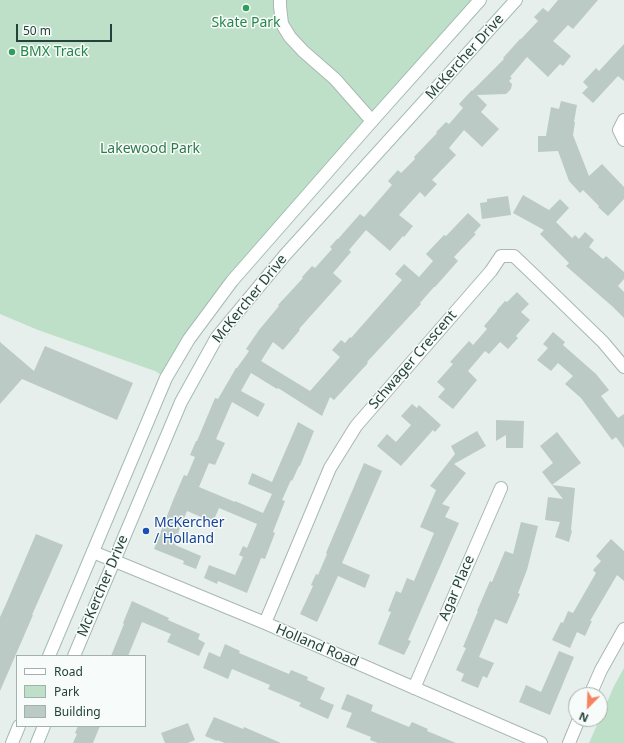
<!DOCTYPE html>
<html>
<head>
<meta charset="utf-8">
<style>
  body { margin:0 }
  #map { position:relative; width:624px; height:743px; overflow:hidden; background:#e6efeb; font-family:"Noto Sans",sans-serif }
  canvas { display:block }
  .legend { position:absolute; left:16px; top:655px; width:130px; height:72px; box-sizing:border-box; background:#f7fbf9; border:1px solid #a3b1ad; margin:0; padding:5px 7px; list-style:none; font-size:12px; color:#24423a }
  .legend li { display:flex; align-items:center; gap:8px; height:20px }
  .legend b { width:20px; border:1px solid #a3b1ad }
  .north { position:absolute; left:568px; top:687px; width:40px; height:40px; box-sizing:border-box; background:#f7fbf9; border:1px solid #a3b1ad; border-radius:50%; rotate:203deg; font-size:11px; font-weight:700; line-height:16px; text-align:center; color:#24423a }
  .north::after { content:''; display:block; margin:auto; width:14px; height:18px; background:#f4845f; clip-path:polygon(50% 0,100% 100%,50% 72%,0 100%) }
  .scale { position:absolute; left:16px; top:24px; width:96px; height:18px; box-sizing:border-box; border:2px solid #24423a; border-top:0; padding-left:5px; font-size:12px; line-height:14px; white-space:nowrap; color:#24423a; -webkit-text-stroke:3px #f7fbf9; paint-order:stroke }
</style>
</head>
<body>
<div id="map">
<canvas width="624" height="743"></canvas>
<ul class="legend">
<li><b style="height:5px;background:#fff"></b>Road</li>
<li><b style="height:11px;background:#bfe0c8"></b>Park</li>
<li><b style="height:11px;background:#bbcac4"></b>Building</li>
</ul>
<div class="north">N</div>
<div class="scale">50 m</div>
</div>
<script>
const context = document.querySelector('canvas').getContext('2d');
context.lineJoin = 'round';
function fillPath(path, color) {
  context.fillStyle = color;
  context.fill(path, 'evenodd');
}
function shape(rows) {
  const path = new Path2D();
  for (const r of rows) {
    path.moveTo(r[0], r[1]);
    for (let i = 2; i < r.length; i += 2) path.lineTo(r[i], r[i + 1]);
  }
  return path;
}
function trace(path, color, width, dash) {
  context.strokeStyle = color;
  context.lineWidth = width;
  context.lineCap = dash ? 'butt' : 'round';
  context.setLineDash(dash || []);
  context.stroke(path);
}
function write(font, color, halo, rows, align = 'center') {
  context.font = font + ' "Noto Sans",sans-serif';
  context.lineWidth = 3;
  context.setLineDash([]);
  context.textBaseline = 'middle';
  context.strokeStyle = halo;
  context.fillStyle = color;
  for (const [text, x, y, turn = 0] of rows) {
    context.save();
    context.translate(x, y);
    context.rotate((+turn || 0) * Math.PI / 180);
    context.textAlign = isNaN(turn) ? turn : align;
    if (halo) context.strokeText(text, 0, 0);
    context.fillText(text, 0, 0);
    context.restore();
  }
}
const green = shape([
  [0,0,481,0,232,281,166,378,155,371,38,330,0,314],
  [624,668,624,743,589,743,614,686]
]);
const building = shape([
  [558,0,598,0,573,29,568,25,553,41,571,56,563,66,560,64,548,77,527,57,510,77,512,78,509,81,512,84,511,89,506,94,477,95,487,105,481,112,499,129,482,147,464,130,449,148,456,155,432,180,437,184,425,197,420,192,399,215,413,226,404,237,403,236,390,251,366,230,349,250,351,252,333,273,342,281,299,329,300,330,283,350,273,342,261,361,310,391,340,357,332,350,341,340,345,343,350,337,351,338,402,280,395,274,404,264,419,277,433,261,426,254,444,235,446,236,468,213,481,225,474,233,476,234,454,257,458,261,435,287,434,287,420,303,421,304,367,362,368,363,334,400,330,397,322,416,278,388,277,389,251,373,241,391,265,404,258,417,232,402,216,439,225,443,215,465,209,463,199,487,235,502,235,501,263,513,272,494,248,484,252,473,272,482,298,422,314,431,300,466,299,466,292,481,291,480,282,500,285,501,273,532,275,533,265,559,261,558,247,593,218,581,217,584,204,578,209,565,235,575,243,557,239,555,243,546,247,548,257,524,219,508,213,522,187,511,178,533,179,533,175,545,201,556,196,569,183,564,184,561,154,549,174,498,184,475,187,476,195,457,190,455,196,441,197,441,215,398,218,399,236,368,237,368,249,351,246,349,259,330,279,306,278,305,303,278,302,277,312,266,315,268,332,249,330,247,337,239,338,239,360,214,364,217,392,185,388,181,398,170,401,173,415,159,414,157,437,133,436,132,446,122,449,124,463,108,459,104,472,90,472,91,504,59,503,58,520,39,521,39,538,21,534,17,543,8,548,12],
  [624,44,624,81,618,76,593,103,582,93,588,87,583,82,596,68,599,71],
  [561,101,577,105,574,122,575,122,573,135,589,176,602,164,624,187,624,199,608,216,598,207,599,206,583,190,580,193,569,181,558,151,538,152,538,136,546,136,551,107,559,109],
  [523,195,549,210,560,199,569,208,556,222,572,238,575,235,579,239,585,232,594,240,589,247,603,259,606,256,624,272,624,279,618,286,624,292,624,318,613,307,566,266,569,263,540,234,544,230,513,213],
  [508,196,511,215,482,219,480,203,487,202,487,199],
  [517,292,529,304,521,312,530,320,516,336,518,338,508,349,500,342,489,354,485,351,468,371,477,380,453,409,438,397,445,389,437,382,453,364,450,362,469,341,473,345,487,329,484,326,497,311,497,310,505,301,507,302],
  [553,332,565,342,563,345,596,374,609,390,601,396,618,418,624,414,624,448,616,437,612,440,581,398,565,384,573,376,558,363,551,371,537,360,548,348,543,344],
  [0,342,34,371,45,346,133,383,117,420,22,379,0,404],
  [412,404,417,408,419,405,441,425,435,432,433,430,401,466,377,446,387,434,396,442,411,425,401,416],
  [496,420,524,421,523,448,506,448,506,435,496,441],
  [477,431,486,446,454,464,466,473,442,504,450,507,445,517,459,523,408,640,411,641,404,655,378,644,391,612,388,611,396,591,401,593,407,578,414,581,434,533,420,527,436,490,430,486,455,454,451,446],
  [557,432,581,463,552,485,542,472,553,463,540,446],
  [364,463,382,471,342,563,370,575,365,588,338,576,317,622,300,614,313,586,311,585,316,574,318,575,327,554,326,553],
  [552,485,575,488,571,530,572,531,569,542,555,537,560,522,545,520,548,497,563,499],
  [521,522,538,526,527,570,518,593,520,594,507,624,495,619,479,657,494,663,487,678,483,676,478,688,461,681,464,674,456,670,466,648,463,647,478,611,477,611,490,581,492,582,505,551,513,554],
  [36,534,63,545,32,615,33,615,0,691,0,617,6,604],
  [611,539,624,551,624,581,617,575,590,621,592,621,585,636,577,632,570,648,552,640,561,622,563,623,568,611,573,613,596,573,593,570,601,561,596,556],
  [132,601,169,618,168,620,200,634,198,639,205,643,199,656,167,642,171,634,142,622,128,656,111,656,124,624,123,623],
  [225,644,240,651,239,653,289,674,291,670,308,677,307,680,325,688,320,699,334,705,328,719,299,706,301,703,268,689,270,685,232,669,228,679,203,668,209,652,220,657],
  [559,651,574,657,550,715,519,702,526,685,541,692],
  [347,694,373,705,371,711,409,727,412,722,428,729,427,731,456,743,378,743,370,740,371,737,346,727,352,713,341,709],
  [214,717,243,729,244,727,281,743,225,743,217,740,217,741,205,736],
  [188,723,195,740,188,743,165,743,161,733],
  [78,726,100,726,93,743,73,743,77,734,75,733]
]);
const minor = shape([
  [280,0,280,6,282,24,290,37,303,51,335,79,372,121],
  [624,120,619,130,624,140],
  [93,552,265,623,541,743],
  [265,623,330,468,356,426,491,271,501,256,514,256,536,277,603,342,624,367],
  [414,688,501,488],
  [590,695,601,670,624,629],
  [569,743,579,719]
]);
const secondary = shape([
  [49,656,166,378,189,339,232,281,372,121,480,0],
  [74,656,181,402,217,337,285,255,516,0],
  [12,743,19,726],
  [37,743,44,726]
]);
const markers = [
  [246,8,4,"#2e9e5b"],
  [12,52,4,"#2e9e5b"],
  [146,531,4,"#1a4fb4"]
];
const leisureNames = [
  ["Skate Park",246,23],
  ["BMX Track",20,52,"left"]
];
const streetNames = [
  ["McKercher Drive",465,57,-48],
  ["McKercher Drive",250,299,-51],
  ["Schwager Crescent",413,360,-49],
  ["McKercher Drive",103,586,-67],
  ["Agar Place",457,588,-67],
  ["Holland Road",317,646,23]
];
const parkNames = [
  ["Lakewood Park",150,149]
];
const transitNames = [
  ["McKercher",154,523],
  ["/ Holland",154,539]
];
fillPath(green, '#bfe0c8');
fillPath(building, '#bbcac4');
trace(minor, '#a8b8b2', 14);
trace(secondary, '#a4bbb3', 14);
trace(minor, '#fff', 12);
trace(secondary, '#fff', 12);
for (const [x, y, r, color] of markers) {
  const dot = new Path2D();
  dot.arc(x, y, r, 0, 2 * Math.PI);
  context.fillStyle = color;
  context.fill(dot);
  trace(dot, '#f7fbf9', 1.5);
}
write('14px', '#27864d', '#f7fbf9', leisureNames);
write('14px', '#24423a', '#f7fbf9', streetNames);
write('14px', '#2d7a4b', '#f7fbf9', parkNames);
write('14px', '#164399', '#f7fbf9', transitNames, 'left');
</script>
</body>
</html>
